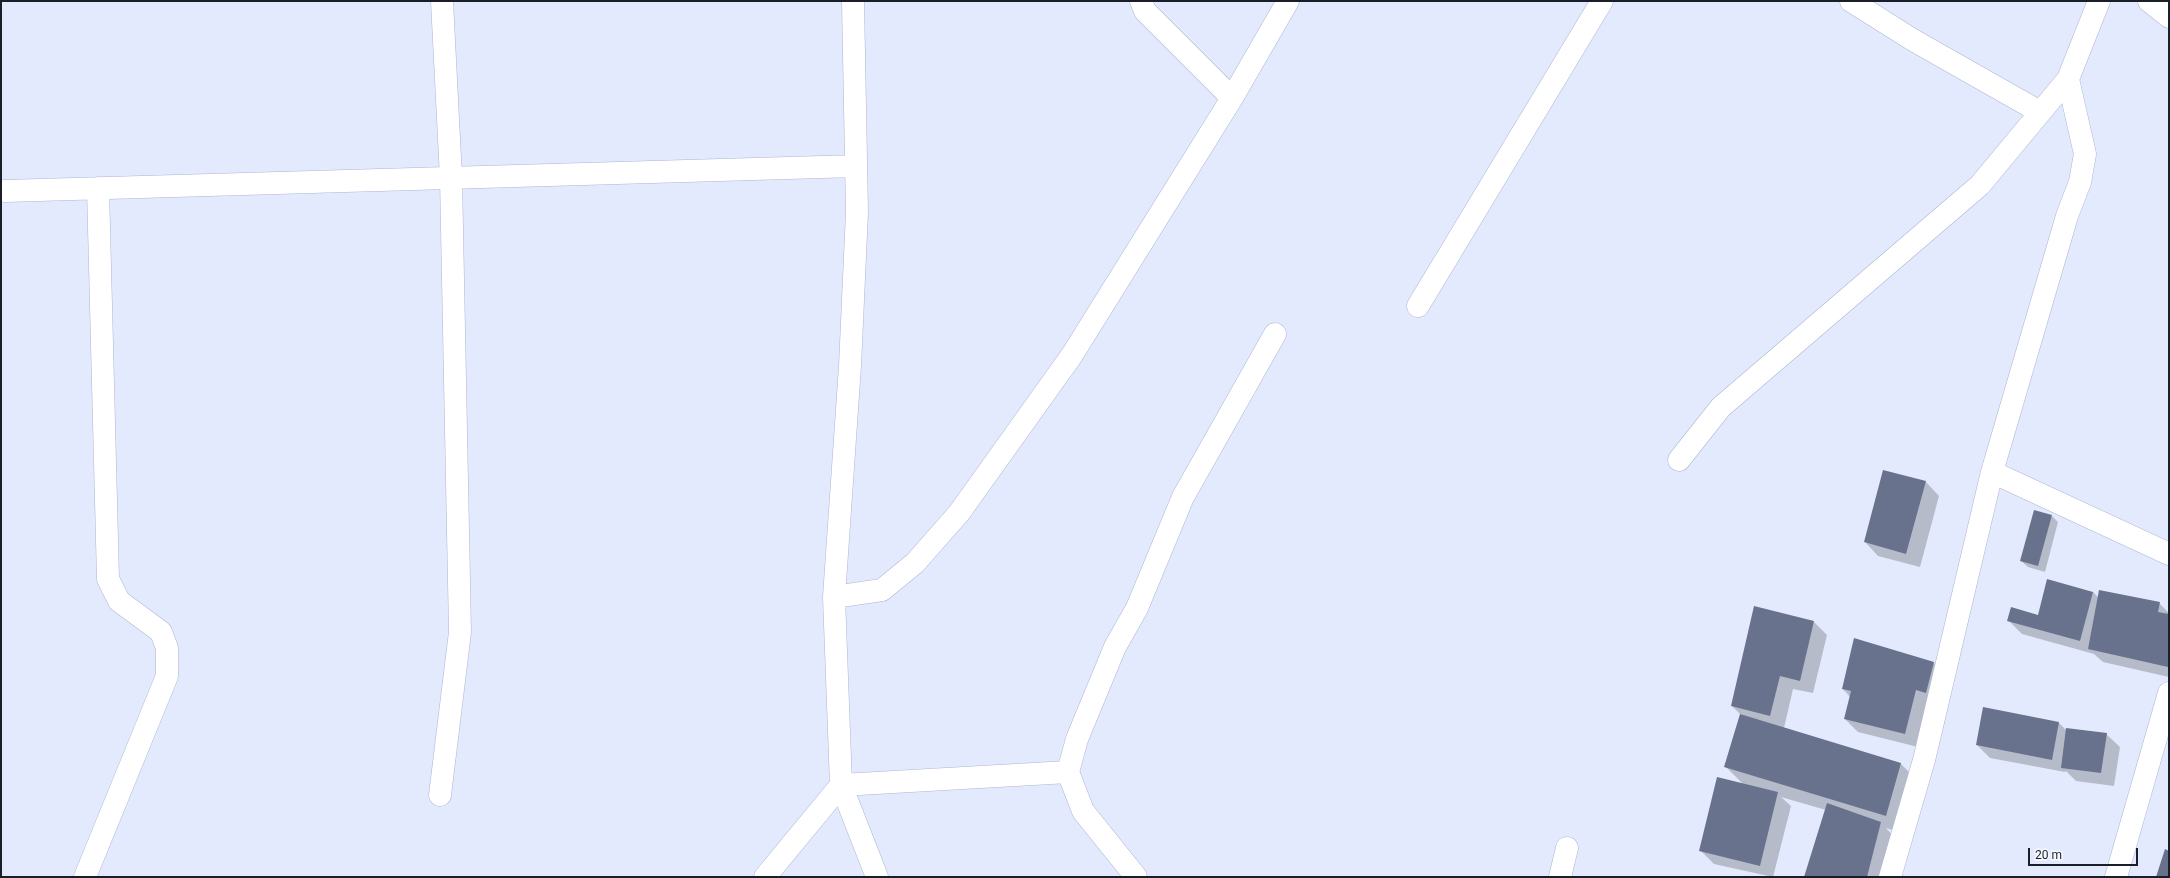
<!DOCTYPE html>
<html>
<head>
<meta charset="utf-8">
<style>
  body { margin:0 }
  #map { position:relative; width:2170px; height:878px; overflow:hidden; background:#e4eafd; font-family:Roboto,sans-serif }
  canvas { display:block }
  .frame { position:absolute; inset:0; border:2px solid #1a1e29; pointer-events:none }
  .scale { position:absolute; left:2028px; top:848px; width:110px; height:18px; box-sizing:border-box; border:2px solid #1a1e29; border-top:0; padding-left:5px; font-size:12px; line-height:14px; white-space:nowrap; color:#1a1e29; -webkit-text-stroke:3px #f5f8fe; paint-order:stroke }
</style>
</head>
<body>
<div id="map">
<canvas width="2170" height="878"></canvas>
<div class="frame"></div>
<div class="scale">20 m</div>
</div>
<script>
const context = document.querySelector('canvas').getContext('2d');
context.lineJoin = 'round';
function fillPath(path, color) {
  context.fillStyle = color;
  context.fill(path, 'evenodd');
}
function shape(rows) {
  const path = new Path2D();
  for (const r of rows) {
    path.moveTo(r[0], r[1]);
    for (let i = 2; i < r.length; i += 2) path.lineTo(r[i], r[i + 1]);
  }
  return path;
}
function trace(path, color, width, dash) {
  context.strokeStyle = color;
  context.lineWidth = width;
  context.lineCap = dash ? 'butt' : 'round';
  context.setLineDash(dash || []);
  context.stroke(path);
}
const shadow = shape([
  [1926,482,1939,496,1920,567,1878,556,1865,542],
  [2052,516,2058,522,2045,572,2028,567,2021,561],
  [2093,592,2099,598,2159,603,2169,613,2169,677,2103,662,2094,654,2022,634,2009,621,2038,616],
  [1814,622,1827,635,1813,693,1793,689,1784,728,1901,764,1920,783,1905,834,1886,828,1894,837,1884,877,1806,877,1826,810,1781,797,1791,806,1773,877,1714,864,1700,850,1743,784,1725,766,1741,715,1732,706],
  [1934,663,1947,676,1918,747,1858,732,1845,719,1850,697,1843,689],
  [2059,723,2067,731,2106,734,2120,747,2114,786,2076,781,2066,771,2065,772,1990,758,1977,745]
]);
const building = shape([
  [1883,470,1926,481,1906,554,1864,542],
  [2034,510,2052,515,2038,566,2020,561],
  [2047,579,2093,592,2080,641,2007,621,2011,607,2038,615],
  [2099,590,2160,602,2158,612,2169,614,2168,667,2088,649],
  [1754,606,1814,621,1800,681,1780,676,1770,716,1731,706],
  [1854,638,1934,662,1926,693,1916,690,1905,734,1844,719,1851,691,1842,689],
  [1983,707,2059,722,2052,760,1976,745],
  [1740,714,1901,763,1886,816,1724,767],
  [2066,728,2107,733,2101,773,2061,768],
  [1717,777,1778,792,1760,866,1699,851],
  [1827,803,1881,822,1867,877,1804,877],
  [2165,849,2169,851,2169,877,2156,877]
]);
const minor = shape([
  [853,1,857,212,850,366,834,597,841,785,877,877],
  [1141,1,1145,11,1232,98],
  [1851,1,1913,40,2040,112],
  [2149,1,2169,17],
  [5,191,856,166],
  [1418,306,1602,1],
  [1679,460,1721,407,1980,185,2068,79,2099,1],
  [1992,472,2169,554],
  [834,597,882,590,915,563,959,513,1072,355,1232,98,1288,1],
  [440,795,460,632,451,178,442,1],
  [85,877,167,676,167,648,161,632,119,601,108,579,98,188],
  [765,877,841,785,1068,772],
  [1136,877,1083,811,1068,772,1077,739,1115,647,1137,608,1183,497,1275,334],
  [1560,877,1567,848],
  [1890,877,1924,760,1992,472,2067,216,2080,182,2085,154,2068,79],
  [2116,877,2169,693]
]);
fillPath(shadow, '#0003');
fillPath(building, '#69728d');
trace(minor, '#acb6d3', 23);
trace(minor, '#fff', 22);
</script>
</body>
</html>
